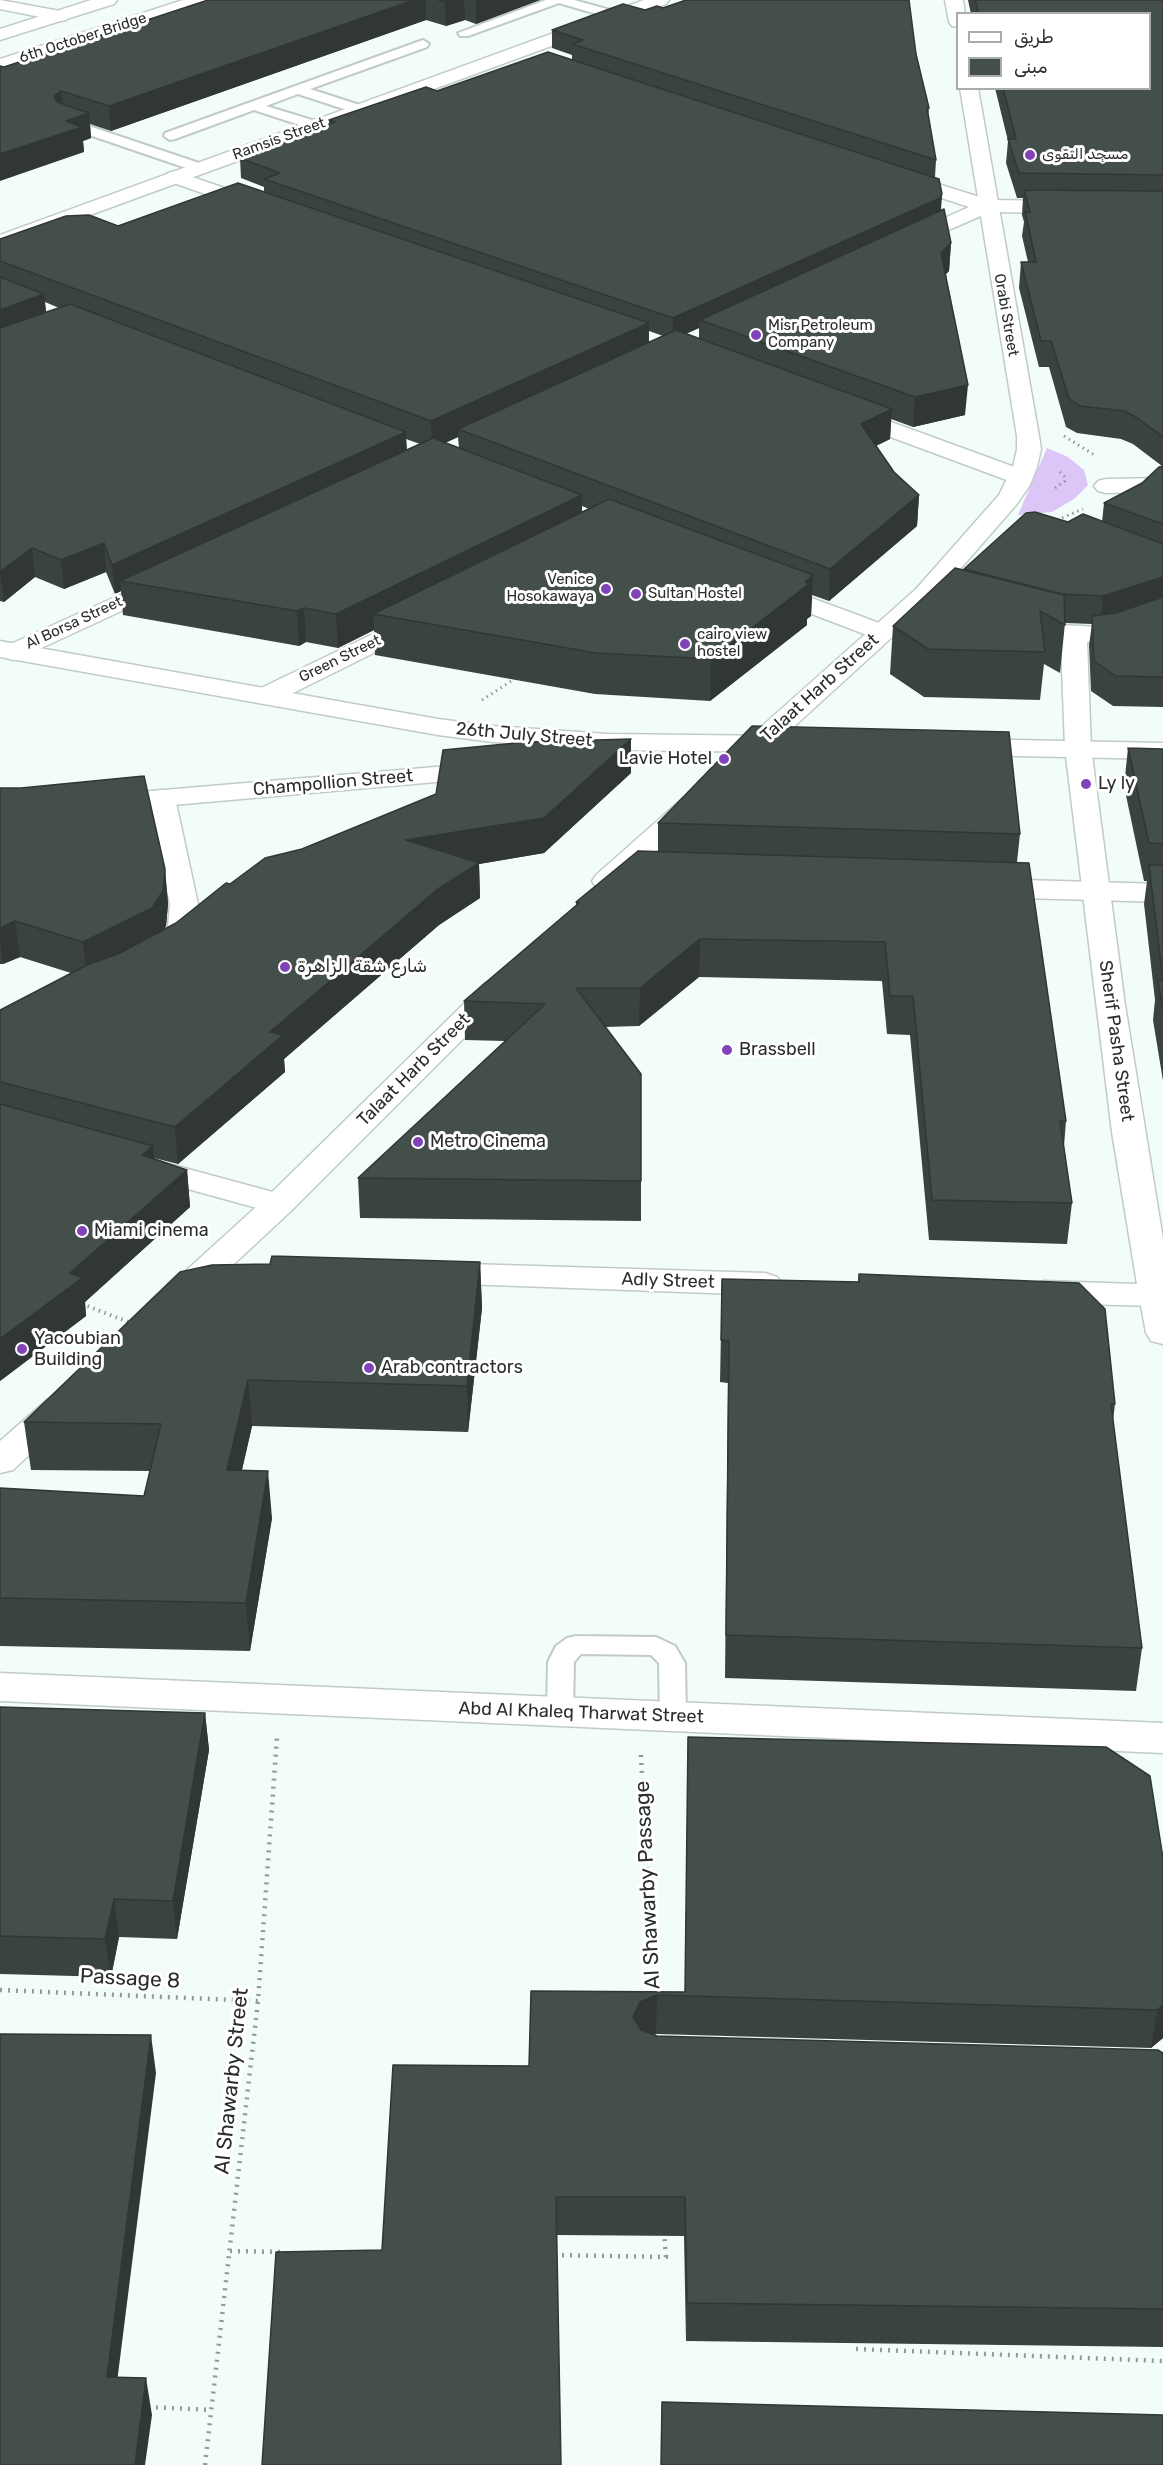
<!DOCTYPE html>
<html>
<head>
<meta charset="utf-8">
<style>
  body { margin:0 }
  #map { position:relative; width:1163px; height:2465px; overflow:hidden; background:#f2fdf9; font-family:Rubik,"Noto Naskh Arabic",sans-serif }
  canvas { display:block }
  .legend { position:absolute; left:956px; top:12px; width:195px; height:78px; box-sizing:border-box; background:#fff; border:2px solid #aaabab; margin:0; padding:8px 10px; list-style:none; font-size:18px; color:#2a2e2c }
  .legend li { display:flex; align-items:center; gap:12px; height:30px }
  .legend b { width:30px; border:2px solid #aaabab }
</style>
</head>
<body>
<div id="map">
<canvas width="1163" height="2465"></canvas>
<ul class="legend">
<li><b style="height:8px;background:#fff"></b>طريق</li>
<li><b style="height:16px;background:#444e4a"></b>مبنى</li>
</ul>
</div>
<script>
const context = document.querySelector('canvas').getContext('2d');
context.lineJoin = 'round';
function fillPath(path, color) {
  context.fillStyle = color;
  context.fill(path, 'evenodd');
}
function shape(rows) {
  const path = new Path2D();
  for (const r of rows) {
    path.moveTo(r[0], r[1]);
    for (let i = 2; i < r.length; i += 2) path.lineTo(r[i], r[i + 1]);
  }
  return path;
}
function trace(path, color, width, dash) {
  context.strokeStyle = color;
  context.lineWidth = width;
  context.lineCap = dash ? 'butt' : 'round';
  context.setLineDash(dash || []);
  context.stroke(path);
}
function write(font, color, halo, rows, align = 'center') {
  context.font = font + ' Rubik,"Noto Naskh Arabic",sans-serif';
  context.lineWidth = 6;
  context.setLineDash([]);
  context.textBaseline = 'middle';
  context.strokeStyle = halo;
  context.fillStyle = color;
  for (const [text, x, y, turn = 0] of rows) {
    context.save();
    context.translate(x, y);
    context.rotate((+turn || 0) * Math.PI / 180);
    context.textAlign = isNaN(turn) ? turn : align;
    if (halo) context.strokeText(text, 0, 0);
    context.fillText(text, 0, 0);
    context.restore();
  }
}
const green = shape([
  [1047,448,1068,457,1084,470,1088,485,1074,499,1052,512,1018,515]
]);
const pathFar2 = shape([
  [1064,436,1096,456],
  [1055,488,1065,481,1065,477,1060,472],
  [1057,520,1083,509],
  [482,700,516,678]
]);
const pathFar1 = shape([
  [82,1304,131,1323]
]);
const path = shape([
  [641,1755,653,1996],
  [0,1990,258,2001],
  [230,2251,280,2252],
  [554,2255,666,2257,664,2231],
  [856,2349,1163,2361],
  [148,2407,212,2410],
  [205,2465,258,2001,277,1737]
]);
const service = shape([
  [546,0,574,0,621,13,623,16,617,20,559,3,468,36,460,36,458,33,546,0],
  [423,40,429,44,427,47,310,89,366,107,367,110,366,113,356,113,298,94,266,106,322,123,323,126,322,129,312,129,254,110,175,139,170,140,164,136,165,133,423,40],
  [65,118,205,165,207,168,205,171,195,171,60,125,59,122,65,118],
  [576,1636,656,1637,675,1646,685,1663,686,1716,682,1723,673,1726,664,1723,660,1716,659,1663,651,1655,581,1654,574,1662,573,1712,569,1719,560,1722,551,1719,547,1712,548,1662,556,1646,567,1638,576,1636]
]);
const pedestrian = shape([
  [1163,478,1163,492,1106,493,1098,491,1094,486,1098,481,1106,479,1163,478],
  [1163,606,1163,622,1112,640,1087,642,1091,748,1087,754,1078,756,1069,754,1065,748,1061,641,1012,628,1008,623,1012,618,1021,615,1059,625,1101,627,1163,606],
  [988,879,1163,884,1163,902,988,897,978,894,974,888,978,882,988,879],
  [144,1157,291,1197,295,1204,291,1211,279,1214,133,1174,128,1167,133,1160,144,1157]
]);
const minor = shape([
  [0,0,60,11,66,12,69,16,66,20,60,21,0,9,0,0],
  [175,171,265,202,268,206,265,210,251,210,168,181,165,177,168,173,175,171],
  [900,172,989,200,1066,201,1073,203,1076,207,1073,211,1066,213,990,212,907,248,900,246,897,242,900,238,969,207,893,182,890,178,893,174,900,172],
  [850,407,1028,472,1032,477,1028,482,1020,484,1012,482,842,419,839,414,842,409,850,407],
  [162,576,171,578,174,583,171,588,22,657,13,660,4,657,0,652,4,647,162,576],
  [771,583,890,627,894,632,890,637,881,640,872,637,762,595,759,590,762,585,771,583],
  [415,615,424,618,428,623,424,628,275,702,266,704,257,702,253,696,257,690,406,618,415,615],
  [161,790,171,792,175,798,198,904,198,927,178,957,163,963,153,960,148,954,168,927,170,904,147,798,151,792,161,790]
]);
const tertiary = shape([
  [945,0,963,0,965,14,958,14,958,27,952,26,949,22,945,0],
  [960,88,978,88,1039,436,1041,449,1037,467,1030,485,1016,505,934,599,754,763,744,765,734,763,731,757,734,751,916,589,999,495,1013,467,1017,449,1017,436,960,88],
  [1078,740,1087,742,1091,748,1125,1005,1163,1239,1163,1304,1156,1306,1044,1303,1032,1300,1027,1292,1032,1284,1044,1281,1137,1284,1112,1132,1065,748,1069,742,1078,740],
  [483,763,493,765,497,771,493,777,104,811,94,809,90,803,94,797,104,795,483,763],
  [693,796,703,798,707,804,703,810,616,887,606,890,596,887,592,881,596,875,683,798,693,796],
  [496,980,507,983,511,989,507,995,291,1211,192,1303,180,1306,168,1303,163,1295,168,1287,267,1197,485,983,496,980],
  [436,1263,765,1273,777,1277,782,1284,777,1291,765,1295,436,1283,424,1280,419,1273,424,1266,436,1263],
  [59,1396,71,1400,77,1408,71,1416,13,1470,0,1473,0,1441,47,1400,59,1396],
  [0,1673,1163,1723,1163,1753,0,1701,0,1673]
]);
const secondary = shape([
  [0,641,438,719,493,726,608,734,780,736,789,738,793,744,789,750,780,752,608,750,493,742,438,735,0,657,0,641],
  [967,739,1163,743,1163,759,967,755,958,753,954,747,958,741,967,739]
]);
const primary = shape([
  [91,0,117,0,114,4,0,40,0,29,91,0],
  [644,0,669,0,666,4,0,248,0,235,644,0],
  [1156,1284,1163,1285,1163,1344,1151,1341,1146,1333,1139,1295,1144,1287,1156,1284]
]);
const motorway = shape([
  [183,0,209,0,206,4,0,70,0,59,183,0]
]);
const wall = shape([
  [208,0,540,0,476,24,465,20,446,26,426,20,111,131,90,124,91,138,83,141,84,152,4,67],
  [968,0,1163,0,1163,707,1113,706,1091,691,1089,645,1092,624,1065,623,1060,673,1044,664,1040,700,924,697,890,674,893,626,964,570,1068,522,1102,522,1104,503,1142,483,1162,466,1133,444,1121,439,1077,433,1066,427,1049,367,1039,367,1019,288,1021,262,1028,262,1022,236,1024,222,1022,215,1023,198,1017,198,1006,163,1008,141,995,88,1149,88,1149,14,971,14],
  [663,8,916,54,929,108,928,116,936,160,935,177,942,194,941,210,951,243,949,271,946,274,965,415,913,427,891,419,890,439,876,446,894,472,919,495,917,526,829,601,812,595,811,616,807,619,807,625,710,701,595,694,375,655,374,630,338,648,306,642,299,646,123,615,121,591,115,594,106,572,64,589,35,577,4,602,0,601,0,239,118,226,264,192,264,187,241,178,240,158,248,155,248,152,329,124,329,120,437,91,572,59,572,55,552,48,552,30,645,10],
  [45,302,59,308,46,312],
  [699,328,699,339,685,334],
  [649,331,663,336,649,342],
  [458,437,459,448,445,443],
  [406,439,420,444,407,450],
  [582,506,589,509,582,512],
  [631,739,631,773,544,853,479,864,480,898,439,925,284,1059,285,1072,178,1164,154,1158,187,1170,190,1207,85,1302,86,1316,0,1381,0,1010,71,973,20,957,3,964,0,964,0,788,165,869,168,904,166,926,164,930,176,923,230,884,302,849],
  [1128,748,1163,749,1163,1081,1153,1020,1155,1000,1144,904,1147,881,1144,881,1124,786],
  [658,823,1020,834,1017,862,1066,1121,1064,1146,1072,1203,1067,1244,929,1240,910,1035,887,1034,882,981,699,977,639,1026,605,1027,641,1181,641,1221,360,1218,358,1178,505,1041,465,1040,464,1001,576,906,576,902,658,852],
  [480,1262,482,1308,468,1432,252,1426,242,1470,272,1518,250,1651,0,1646,0,1488,144,1496,150,1471,31,1470,24,1422],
  [859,1274,1115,1404,1113,1421,1142,1648,1136,1691,725,1678,728,1383,720,1382,722,1279,858,1282],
  [0,1707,205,1713,209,1750,177,1939,119,1937,111,1977,0,1974],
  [688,1737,1106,1747,1163,2038,1151,2048,656,2034,654,2035,657,2036,1163,2053,1163,2347,686,2341,684,2236,557,2235,382,2250,529,2066,531,1991,685,1992]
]);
const shadedWall = shape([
  [414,0,426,0,426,20,111,131,109,106],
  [453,0,464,0,465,20,446,26,445,2],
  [476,0,540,0,476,24],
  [61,91,64,116,54,96],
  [89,113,91,138,83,141,84,152,0,181,0,154,66,121],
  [942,194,940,214,700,320,699,328,673,340,673,318],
  [951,243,949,271,939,281,941,253],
  [44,294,47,321,0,338,0,310],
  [649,323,649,350,458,429,458,437,432,449,431,421],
  [968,385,965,415,913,427,915,397],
  [892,409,890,439,859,454,861,424],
  [406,432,407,460,120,581,121,591,115,594,112,565],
  [582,495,582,528,373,614,374,630,338,648,336,614],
  [919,495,917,526,829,601,830,569],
  [104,543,106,572,64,589,61,560],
  [32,548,35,577,4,602,0,572],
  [813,575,811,616,807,619,807,625,710,701,711,659],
  [1163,577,1163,605,1100,625,1103,596],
  [304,608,306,642,299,646,297,611],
  [631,739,631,773,544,853,479,864,480,898,439,925,284,1059,285,1072,178,1164,175,1127,270,1032,406,840],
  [165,869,168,904,166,926,155,943,87,978,83,942],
  [15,921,20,957,3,964,0,942,0,928],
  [700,939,699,977,639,1026,640,988],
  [153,1146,156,1183,142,1155],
  [187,1170,190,1207,85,1302,86,1316,0,1381,0,1339,70,1273],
  [480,1262,482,1308,468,1432,467,1386],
  [248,1380,252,1426,231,1517,227,1470],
  [268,1471,272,1518,250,1651,246,1603],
  [205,1713,209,1750,177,1939,173,1901],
  [114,1899,119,1937,111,1977,105,1939],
  [657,1995,656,2034,639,2041,633,2017,640,2002],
  [1163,2005,1163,2038,1151,2048,1157,2010],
  [151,2035,156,2073,113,2414,107,2377],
  [146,2378,152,2415,145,2465,135,2465]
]);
const building = shape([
  [208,0,414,0,109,106,61,91,54,96,57,102,89,113,66,121,82,127,0,154,0,66,4,67,208,0],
  [438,0,453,0,445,2,438,0],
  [686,0,909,0,916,54,929,108,927,108,936,160,572,44,583,40,552,30,623,4,645,10,657,6,663,8,686,0],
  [975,0,1163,0,1163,175,1019,173,1008,139,1016,139,1003,88,1149,88,1149,14,979,14,975,0],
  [548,52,939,179,942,194,940,198,673,318,264,179,280,173,240,158,252,154,248,152,335,122,329,120,426,87,437,91,548,52],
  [238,183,649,323,431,421,0,261,0,239,66,216,89,215,118,226,238,183],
  [1024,190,1163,191,1163,437,1136,417,1124,411,1080,406,1069,399,1051,341,1041,341,1021,262,1036,262,1025,211,1030,213,1024,190],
  [944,209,951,243,941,253,968,385,915,397,700,320,944,209],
  [0,277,44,294,0,310,0,277],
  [70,304,406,432,112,565,104,543,61,560,32,548,0,572,0,328,70,304],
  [676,330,892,409,861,424,894,472,919,495,830,569,458,429,676,330],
  [433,438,582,495,336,614,304,608,297,611,120,581,433,438],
  [1163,466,1163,524,1104,503,1142,483,1159,467,1163,466],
  [609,499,813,575,805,582,809,584,711,659,596,653,373,614,609,499],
  [1035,512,1068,522,1083,514,1163,544,1163,577,1103,596,1062,594,964,569,1026,513,1035,512],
  [955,568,1064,595,1065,625,1040,611,1045,652,928,649,893,626,955,568],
  [1163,597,1163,677,1116,676,1094,661,1092,616,1116,613,1163,597],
  [752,726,1009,732,1020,834,658,823,752,726],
  [631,739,544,818,406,840,479,863,438,889,270,1032,283,1035,175,1127,0,1082,0,1010,87,965,118,954,176,923,226,883,230,884,265,858,302,849,436,794,443,750,527,742,631,739],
  [1128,748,1163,749,1163,844,1149,843,1128,748],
  [144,776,165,869,163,891,152,908,83,942,15,921,0,928,0,788,21,788,144,776],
  [638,851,1029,863,1066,1121,1060,1121,1072,1203,932,1200,913,996,890,996,885,942,700,939,640,988,576,988,641,1074,641,1181,358,1178,545,1004,464,1001,579,903,576,902,638,851],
  [1149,865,1163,865,1163,1010,1158,980,1163,981,1149,865],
  [0,1104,153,1146,142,1155,187,1170,70,1273,82,1278,0,1339,0,1104],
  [272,1256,480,1262,467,1386,248,1380,227,1470,268,1471,246,1603,0,1598,0,1488,144,1496,161,1424,24,1422,180,1272,212,1265,270,1264,272,1256],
  [859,1274,1079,1283,1105,1309,1115,1404,1111,1404,1142,1648,726,1635,729,1341,721,1340,722,1279,859,1282,859,1274],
  [0,1707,205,1713,173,1901,114,1899,105,1939,0,1936,0,1707],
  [688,1737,1106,1747,1150,1776,1163,1858,1163,2005,1157,2010,657,1995,640,2002,633,2017,641,2030,657,2036,1158,2050,1163,2053,1163,2309,687,2303,685,2197,556,2197,561,2465,262,2465,276,2252,382,2250,393,2065,529,2066,531,1991,685,1992,688,1737],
  [0,2034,151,2035,107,2377,146,2378,135,2465,0,2465,0,2034],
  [662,2402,1163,2415,1163,2465,661,2465,662,2402]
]);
const markers = [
  [1030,155,6,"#8243b8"],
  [756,335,6,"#8243b8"],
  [606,589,6,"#8243b8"],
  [636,594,6,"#8243b8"],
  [685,644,6,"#8243b8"],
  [724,759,6,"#8243b8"],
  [1086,784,6,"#8243b8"],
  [285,967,6,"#8243b8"],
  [727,1050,6,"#8243b8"],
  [418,1142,6,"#8243b8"],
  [82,1231,6,"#8243b8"],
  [22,1349,6,"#8243b8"],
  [369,1368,6,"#8243b8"]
];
const farStreetnames = [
  ["6th October Bridge",83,38,-18],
  ["Ramsis Street",279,139,-20],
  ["Orabi Street",1006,315,80],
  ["Al Borsa Street",74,623,-25],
  ["Green Street",340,659,-26]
];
const farPoinames = [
  ["مسجد التقوى",1042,155],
  ["Misr Petroleum",768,326],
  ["Company",768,343],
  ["Venice",594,580,"right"],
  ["Hosokawaya",594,597,"right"],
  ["Sultan Hostel",648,594],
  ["cairo view",697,635],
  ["hostel",697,652]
];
const streetNames = [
  ["Talaat Harb Street",820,688,-42],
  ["26th July Street",524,735,5],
  ["Champollion Street",333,783,-5],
  ["Sherif Pasha Street",1116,1041,82],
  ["Talaat Harb Street",414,1070,-45],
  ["Adly Street",668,1281,2],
  ["Abd Al Khaleq Tharwat Street",581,1713,2]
];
const poiNames = [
  ["Lavie Hotel",712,759,"right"],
  ["Ly ly",1098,784],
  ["شارع شقة الزاهرة",297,967],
  ["Brassbell",739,1050],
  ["Metro Cinema",430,1142],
  ["Miami cinema",94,1231],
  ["Yacoubian",34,1339],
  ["Building",34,1360],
  ["Arab contractors",381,1368]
];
const nearStreetnames = [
  ["Al Shawarby Passage",648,1885,-93],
  ["Passage 8",130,1979,3],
  ["Al Shawarby Street",232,2081,-84]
];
fillPath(green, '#dcc5f7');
trace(service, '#c0cbc7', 4);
trace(pedestrian, '#c0cbc7', 3);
trace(minor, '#c0cbc7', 3);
trace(tertiary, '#c0cbc7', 3);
trace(secondary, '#c0cbc7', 3);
trace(primary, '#c0cbc7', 3);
trace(motorway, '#c0cbc7', 3);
trace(pathFar2, '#929a97', 3, [1.5, 4]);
trace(pathFar1, '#929a97', 4, [1.5, 4.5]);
trace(path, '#929a97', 4.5, [2, 6]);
fillPath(service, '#fff');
fillPath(pedestrian, '#fff');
fillPath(minor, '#fff');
fillPath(tertiary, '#fff');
fillPath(secondary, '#fff');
fillPath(primary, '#fff');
fillPath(motorway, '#fff');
fillPath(wall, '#3a4340');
fillPath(shadedWall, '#303734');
fillPath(building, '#444e4a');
trace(building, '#303734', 1.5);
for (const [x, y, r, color] of markers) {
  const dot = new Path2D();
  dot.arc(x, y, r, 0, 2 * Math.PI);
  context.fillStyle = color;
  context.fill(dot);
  trace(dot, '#fff', 2);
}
write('15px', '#2a2e2c', '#fff', farStreetnames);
write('15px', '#2a2e2c', '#fff', farPoinames, 'left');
write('18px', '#2a2e2c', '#fff', streetNames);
write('18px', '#2a2e2c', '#fff', poiNames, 'left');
write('21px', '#2a2e2c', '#fff', nearStreetnames);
</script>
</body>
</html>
